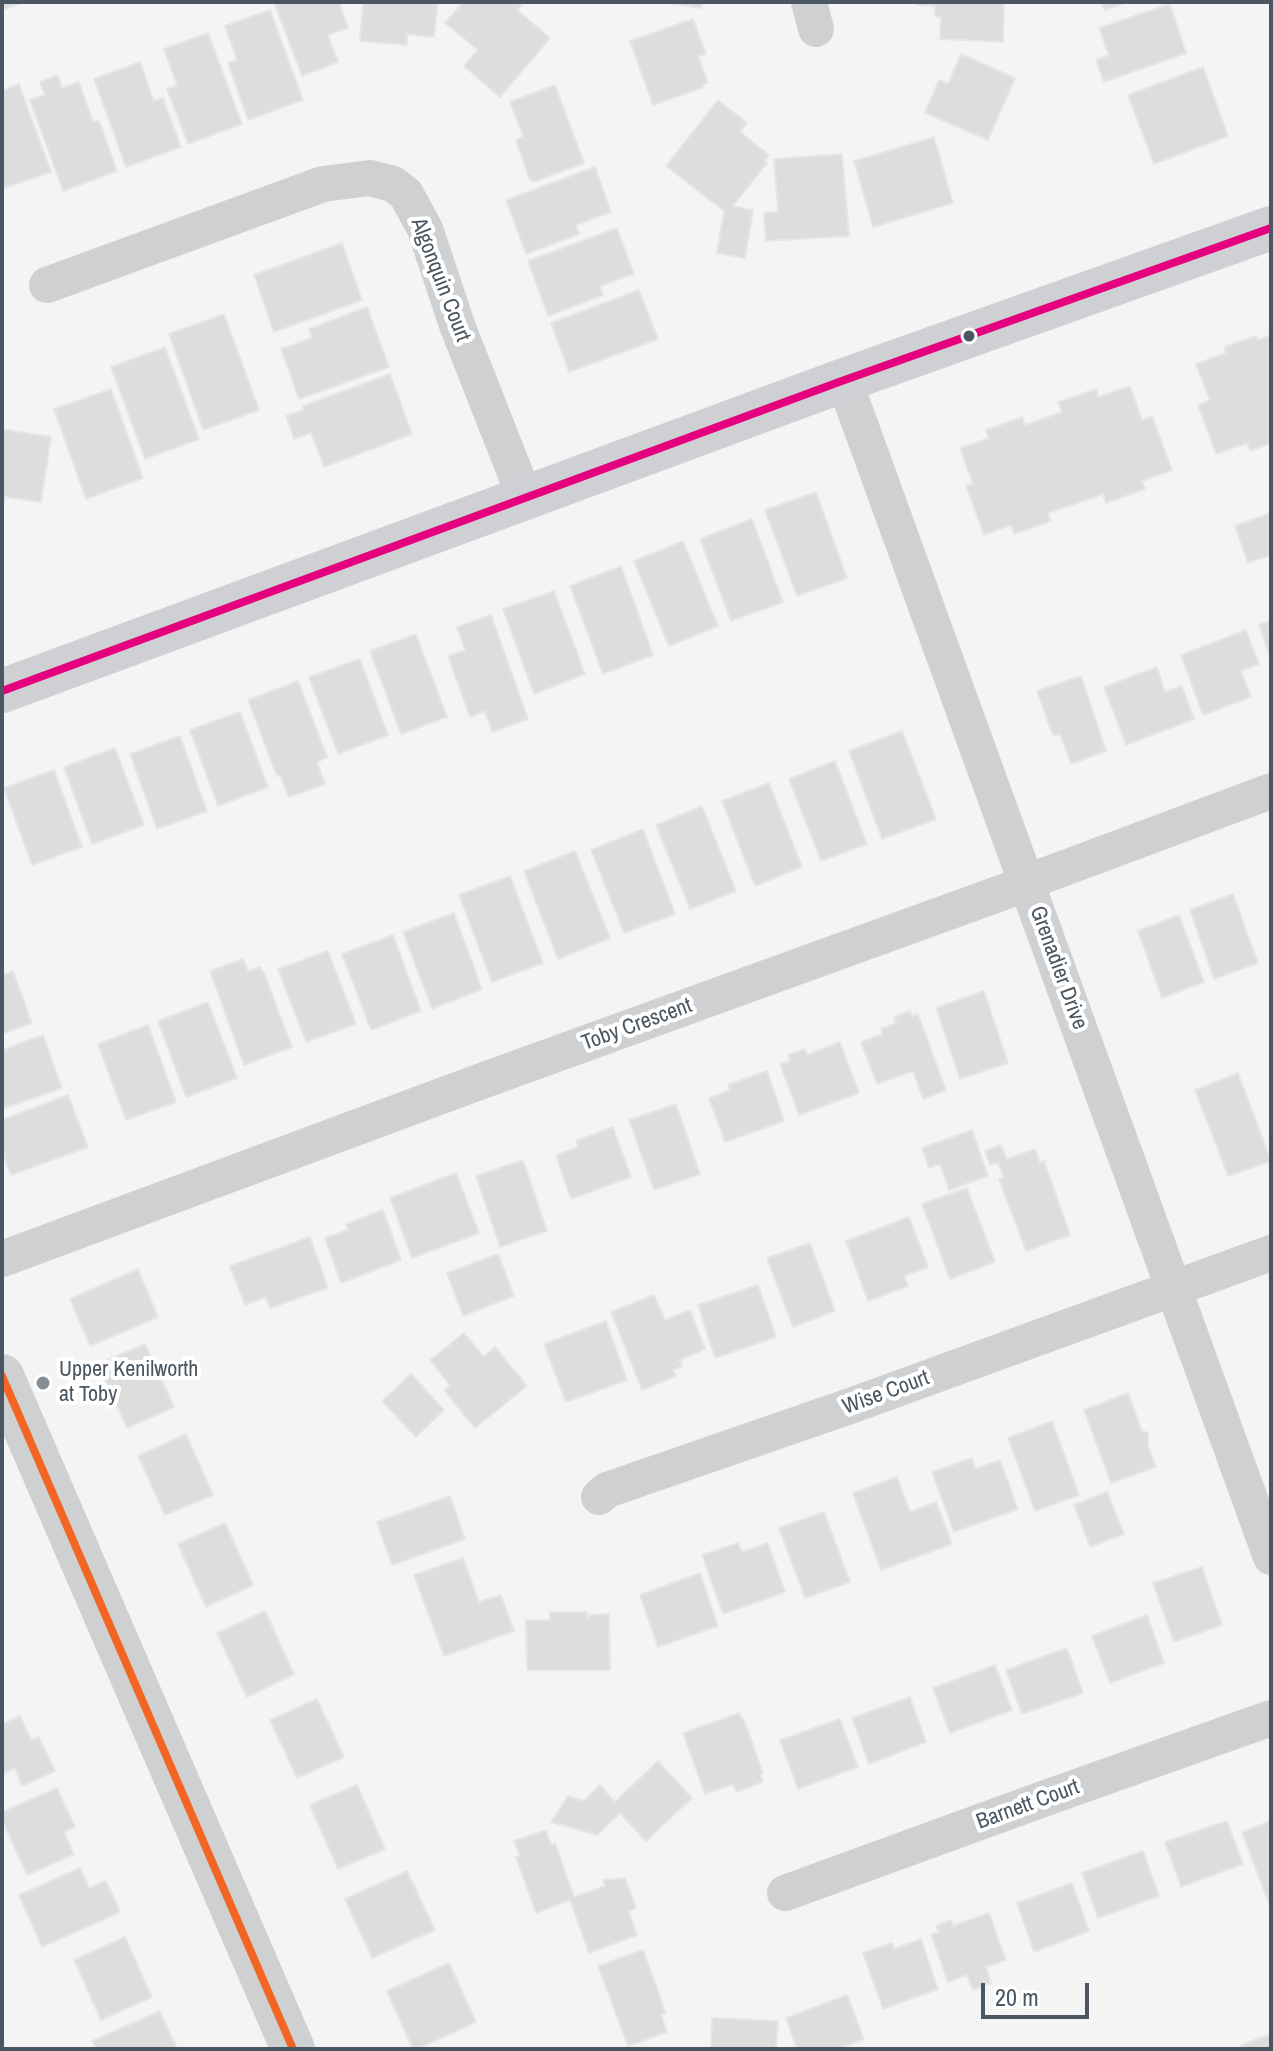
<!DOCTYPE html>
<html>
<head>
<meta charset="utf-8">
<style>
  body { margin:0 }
  #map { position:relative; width:1273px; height:2051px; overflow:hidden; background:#f4f4f4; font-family:"Archivo Narrow",sans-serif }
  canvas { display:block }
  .frame { position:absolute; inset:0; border:4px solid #4a5661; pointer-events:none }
  .scale { position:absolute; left:981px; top:1983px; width:108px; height:36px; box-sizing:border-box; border:4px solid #4a5661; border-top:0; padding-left:10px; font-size:24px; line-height:28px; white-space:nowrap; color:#4a5661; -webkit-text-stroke:6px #fff; paint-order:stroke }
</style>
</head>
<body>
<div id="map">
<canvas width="1273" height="2051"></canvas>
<div class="frame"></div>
<div class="scale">20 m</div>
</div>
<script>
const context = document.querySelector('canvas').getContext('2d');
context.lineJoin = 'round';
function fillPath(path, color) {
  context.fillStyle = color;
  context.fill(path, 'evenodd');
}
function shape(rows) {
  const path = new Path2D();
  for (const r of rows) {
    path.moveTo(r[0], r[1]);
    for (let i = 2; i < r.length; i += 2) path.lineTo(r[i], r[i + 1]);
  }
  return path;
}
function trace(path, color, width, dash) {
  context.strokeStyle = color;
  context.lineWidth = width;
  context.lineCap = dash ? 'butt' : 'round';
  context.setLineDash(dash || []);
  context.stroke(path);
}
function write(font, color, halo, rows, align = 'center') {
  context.font = font + ' "Archivo Narrow",sans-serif';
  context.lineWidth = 8;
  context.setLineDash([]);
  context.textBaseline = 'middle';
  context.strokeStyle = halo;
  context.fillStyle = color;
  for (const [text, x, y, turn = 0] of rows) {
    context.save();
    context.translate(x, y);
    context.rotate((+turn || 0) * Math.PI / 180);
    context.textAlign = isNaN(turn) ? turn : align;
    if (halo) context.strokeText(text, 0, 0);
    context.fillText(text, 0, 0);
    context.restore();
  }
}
const building = shape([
  [2,2,23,2,2,10,2,2],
  [274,2,339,2,348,28,328,35,338,62,302,76,274,2],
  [363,2,438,2,434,37,407,34,407,45,360,41,363,2],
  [463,2,524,2,517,10,550,38,500,97,464,66,478,50,445,23,463,2],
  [662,2,702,2,701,8,662,2],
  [918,2,1004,2,1003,42,940,39,941,17,935,16,935,6,918,5,918,2],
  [1101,2,1127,2,1105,10,1101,2],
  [1170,4,1186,53,1104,82,1096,60,1109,55,1099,28,1170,4],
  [270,10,303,100,248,120,228,63,237,60,225,26,270,10],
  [693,19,706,54,698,56,708,83,703,84,704,87,653,105,630,41,693,19],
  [208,33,242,124,188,144,167,89,177,85,164,49,208,33],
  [961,54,1015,78,988,140,925,113,939,80,948,84,961,54],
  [140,62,154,101,163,98,181,147,126,167,94,79,140,62],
  [1203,67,1228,136,1154,164,1128,95,1203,67],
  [58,75,62,88,79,82,93,122,99,120,117,171,63,191,30,100,45,95,40,82,58,75],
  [19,84,51,172,2,189,2,91,19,84],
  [555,85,584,163,536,181,530,180,516,141,523,136,510,102,555,85],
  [718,100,747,123,740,132,769,155,764,161,767,163,733,206,753,210,745,258,717,253,724,211,666,166,718,100],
  [934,137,953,203,873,227,854,161,934,137],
  [842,154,849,236,766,241,764,213,778,212,774,159,842,154],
  [595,167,611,212,576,225,579,234,526,254,506,200,595,167],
  [617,228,634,274,600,286,603,295,548,316,528,261,617,228],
  [342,243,362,300,274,332,254,275,342,243],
  [639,290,658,339,569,372,551,323,639,290],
  [367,307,389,367,299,399,281,349,312,338,309,329,367,307],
  [224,314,259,410,203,430,169,334,224,314],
  [1271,335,1271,443,1250,451,1247,443,1216,454,1198,405,1210,400,1196,364,1226,353,1224,347,1256,336,1258,340,1271,335],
  [165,347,199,439,145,459,111,367,165,347],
  [390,374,412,434,324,467,311,433,294,439,286,416,304,410,303,406,390,374],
  [1130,386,1142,420,1152,416,1172,470,1142,481,1145,489,1106,503,1103,494,1048,513,1051,521,1014,534,1011,525,984,535,966,486,973,484,960,448,989,438,986,430,1022,417,1025,425,1062,412,1058,402,1096,389,1098,397,1130,386],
  [111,389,143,478,86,499,54,409,111,389],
  [2,429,51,437,41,502,6,497,2,506,2,429],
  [816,492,847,578,797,596,765,510,816,492],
  [1271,513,1271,555,1248,563,1235,526,1271,513],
  [752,519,783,602,731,621,700,539,752,519],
  [683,541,718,626,669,646,634,561,683,541],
  [621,566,653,655,603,674,570,586,621,566],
  [554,591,585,674,534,694,503,609,554,591],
  [491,615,528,719,492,732,485,711,470,717,448,656,465,650,457,627,491,615],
  [1271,620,1271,660,1259,625,1271,620],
  [1246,630,1259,664,1241,671,1251,697,1203,715,1181,655,1246,630],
  [416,634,447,717,401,734,370,651,416,634],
  [360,659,388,735,338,754,309,677,360,659],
  [1157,667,1165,692,1182,686,1194,719,1126,745,1104,687,1157,667],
  [1081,676,1106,751,1071,764,1060,734,1053,736,1037,691,1081,676],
  [298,681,327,757,317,762,325,784,289,797,280,775,277,776,248,700,298,681],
  [240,712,268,787,218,806,190,730,240,712],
  [902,731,936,819,882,839,849,751,902,731],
  [180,736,207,811,157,829,130,754,180,736],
  [115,748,144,825,92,844,64,767,115,748],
  [835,761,867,844,821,861,789,779,835,761],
  [54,770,82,847,32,865,4,788,54,770],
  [769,783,802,867,755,886,722,801,769,783],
  [702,806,736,891,690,909,656,825,702,806],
  [643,829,675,914,624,933,591,850,643,829],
  [575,851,610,938,558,959,524,871,575,851],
  [510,876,543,963,492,982,459,895,510,876],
  [1233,894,1258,963,1214,979,1190,910,1233,894],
  [454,913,482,989,432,1009,403,932,454,913],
  [1179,915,1204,982,1162,998,1138,931,1179,915],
  [393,935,421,1011,371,1030,342,954,393,935],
  [328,951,356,1024,306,1042,278,969,328,951],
  [243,959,248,971,260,967,264,973,292,1047,244,1065,210,971,243,959],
  [13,971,32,1023,2,1034,2,975,13,971],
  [984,991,1008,1063,960,1079,936,1008,984,991],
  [208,1002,237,1078,186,1097,158,1021,208,1002],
  [910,1011,912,1016,918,1014,946,1090,923,1099,913,1071,877,1084,861,1042,883,1034,881,1029,896,1023,894,1017,910,1011],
  [148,1025,176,1102,126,1120,98,1044,148,1025],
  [43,1035,62,1088,2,1109,2,1050,43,1035],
  [840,1042,859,1093,799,1115,780,1064,790,1061,788,1055,805,1049,807,1055,840,1042],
  [767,1071,784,1121,725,1142,709,1098,730,1090,728,1085,767,1071],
  [1238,1073,1271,1161,1228,1176,1195,1090,1238,1073],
  [68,1095,88,1147,11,1175,2,1151,2,1120,68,1095],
  [676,1104,700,1174,654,1190,629,1120,676,1104],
  [613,1127,631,1177,571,1199,556,1155,578,1147,576,1141,613,1127],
  [972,1130,988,1176,949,1190,940,1164,929,1168,922,1148,972,1130],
  [1001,1145,1007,1159,1035,1149,1040,1163,1044,1161,1070,1235,1026,1251,999,1179,1004,1177,998,1163,990,1165,985,1151,1001,1145],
  [523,1160,547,1231,500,1247,476,1176,523,1160],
  [456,1173,479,1233,412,1258,390,1198,456,1173],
  [967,1188,995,1262,950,1279,922,1204,967,1188],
  [383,1210,401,1260,341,1283,325,1238,348,1230,346,1224,383,1210],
  [909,1217,928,1267,904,1276,908,1286,868,1301,846,1241,909,1217],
  [310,1237,328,1288,270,1308,266,1297,245,1305,230,1266,310,1237],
  [810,1243,835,1311,793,1327,767,1258,810,1243],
  [498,1254,514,1296,463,1316,447,1273,498,1254],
  [138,1269,158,1317,90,1346,70,1299,138,1269],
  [758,1285,776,1337,715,1358,698,1305,758,1285],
  [654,1295,665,1320,690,1310,705,1349,680,1360,682,1366,673,1370,676,1376,642,1390,611,1312,654,1295],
  [606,1321,627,1380,566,1402,544,1344,606,1321],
  [464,1333,484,1357,495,1347,527,1386,475,1428,444,1390,450,1385,430,1360,464,1333],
  [145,1344,174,1407,127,1428,98,1364,145,1344],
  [411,1374,444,1410,416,1437,382,1401,411,1374],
  [1128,1393,1142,1431,1148,1433,1148,1446,1156,1467,1111,1483,1084,1410,1128,1393],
  [1052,1421,1079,1495,1035,1511,1008,1438,1052,1421],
  [186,1434,213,1495,165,1515,138,1456,186,1434],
  [972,1458,975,1469,1000,1460,1018,1509,954,1532,932,1472,972,1458],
  [897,1477,910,1512,936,1502,952,1544,881,1570,853,1493,897,1477],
  [1107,1492,1124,1534,1090,1547,1074,1505,1107,1492],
  [450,1496,465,1539,392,1565,377,1522,450,1496],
  [824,1512,850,1582,805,1598,779,1528,824,1512],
  [225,1523,253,1585,206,1607,178,1544,225,1523],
  [738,1543,742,1552,768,1543,785,1592,723,1614,702,1555,738,1543],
  [463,1558,479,1602,501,1595,514,1631,444,1656,414,1575,463,1558],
  [1202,1567,1222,1625,1174,1642,1153,1583,1202,1567],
  [700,1573,718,1626,658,1647,640,1595,700,1573],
  [265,1611,294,1674,247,1697,217,1633,265,1611],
  [550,1612,587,1612,588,1619,590,1615,609,1614,610,1670,527,1670,526,1620,550,1620,550,1612],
  [1147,1615,1164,1663,1110,1683,1092,1636,1147,1615],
  [1067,1648,1083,1693,1022,1714,1006,1670,1067,1648],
  [995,1665,1012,1710,950,1733,933,1688,995,1665],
  [910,1697,926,1742,869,1764,852,1718,910,1697],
  [317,1699,344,1757,297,1778,270,1720,317,1699],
  [739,1713,746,1725,763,1773,760,1774,763,1782,736,1792,733,1784,705,1794,683,1733,739,1713],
  [20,1716,31,1740,39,1737,55,1771,22,1786,15,1768,2,1774,2,1724,20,1716],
  [840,1719,858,1767,798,1789,780,1740,840,1719],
  [658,1761,692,1798,646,1841,620,1813,597,1835,551,1822,568,1796,584,1801,600,1785,615,1802,658,1761],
  [357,1785,385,1849,338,1869,310,1805,357,1785],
  [57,1788,75,1827,64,1832,74,1854,27,1875,2,1820,2,1812,57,1788],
  [1227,1821,1243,1864,1181,1887,1165,1842,1227,1821],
  [1271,1821,1271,1909,1242,1832,1271,1821],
  [546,1830,551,1845,555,1843,574,1897,605,1886,603,1880,625,1878,636,1908,629,1911,637,1935,589,1953,570,1900,536,1913,516,1857,520,1856,514,1841,546,1830],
  [1143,1851,1159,1896,1098,1918,1082,1873,1143,1851],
  [80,1868,89,1888,106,1881,120,1912,42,1947,19,1895,80,1868],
  [407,1871,435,1930,372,1958,345,1899,407,1871],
  [1072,1883,1089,1931,1034,1952,1017,1903,1072,1883],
  [989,1913,1006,1960,986,1967,991,1983,973,1990,967,1975,948,1982,931,1934,939,1932,936,1926,951,1920,953,1926,989,1913],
  [125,1937,152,1997,101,2020,74,1960,125,1937],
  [921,1939,938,1989,883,2009,863,1953,892,1943,894,1949,921,1939],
  [643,1950,666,2013,661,2014,667,2032,628,2046,598,1966,643,1950],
  [449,1963,476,2022,417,2049,413,2049,387,1991,449,1963],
  [847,1995,864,2039,838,2049,797,2049,786,2018,847,1995],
  [160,2011,177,2049,96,2049,92,2041,160,2011],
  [712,2018,778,2021,776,2049,711,2049,712,2018],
  [1271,2034,1271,2049,1242,2049,1241,2045,1271,2034]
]);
const minor = shape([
  [809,2,816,29],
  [47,285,323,184,370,178,393,184,406,194,425,229,457,325,525,498],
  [844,380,1271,1557],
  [2,1259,479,1082,1023,885,1027,882,1271,791],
  [599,1497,607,1490,853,1405,1271,1253],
  [785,1893,1043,1799,1271,1718]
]);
const tertiary = shape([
  [2,1376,293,2049]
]);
const secondary = shape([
  [2,691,839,382,1271,228]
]);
const bus1 = shape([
  [2,691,839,382,1271,228]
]);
const bus2 = shape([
  [2,1376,293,2049]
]);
const markers = [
  [969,336,7,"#4a5661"],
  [43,1383,8,"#868d94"]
];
const streetNames = [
  ["Algonquin Court",440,280,69],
  ["Grenadier Drive",1058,968,70],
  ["Toby Crescent",637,1025,-20],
  ["Wise Court",886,1393,-20],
  ["Barnett Court",1028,1805,-20]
];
const poiNames = [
  ["Upper Kenilworth",59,1370],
  ["at Toby",59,1395]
];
fillPath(building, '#ddddde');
trace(building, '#e5e6e7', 2);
trace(minor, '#ced0d2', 36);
trace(tertiary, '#ced0d2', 44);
trace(secondary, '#ced0d4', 44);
trace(bus1, '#e5007d', 8);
trace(bus2, '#f26522', 8);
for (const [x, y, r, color] of markers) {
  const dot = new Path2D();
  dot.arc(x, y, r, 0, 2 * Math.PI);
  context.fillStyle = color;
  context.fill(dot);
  trace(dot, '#fff', 3);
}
write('22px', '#4a5661', '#fff', streetNames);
write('22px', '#4a5661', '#fff', poiNames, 'left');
</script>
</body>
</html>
